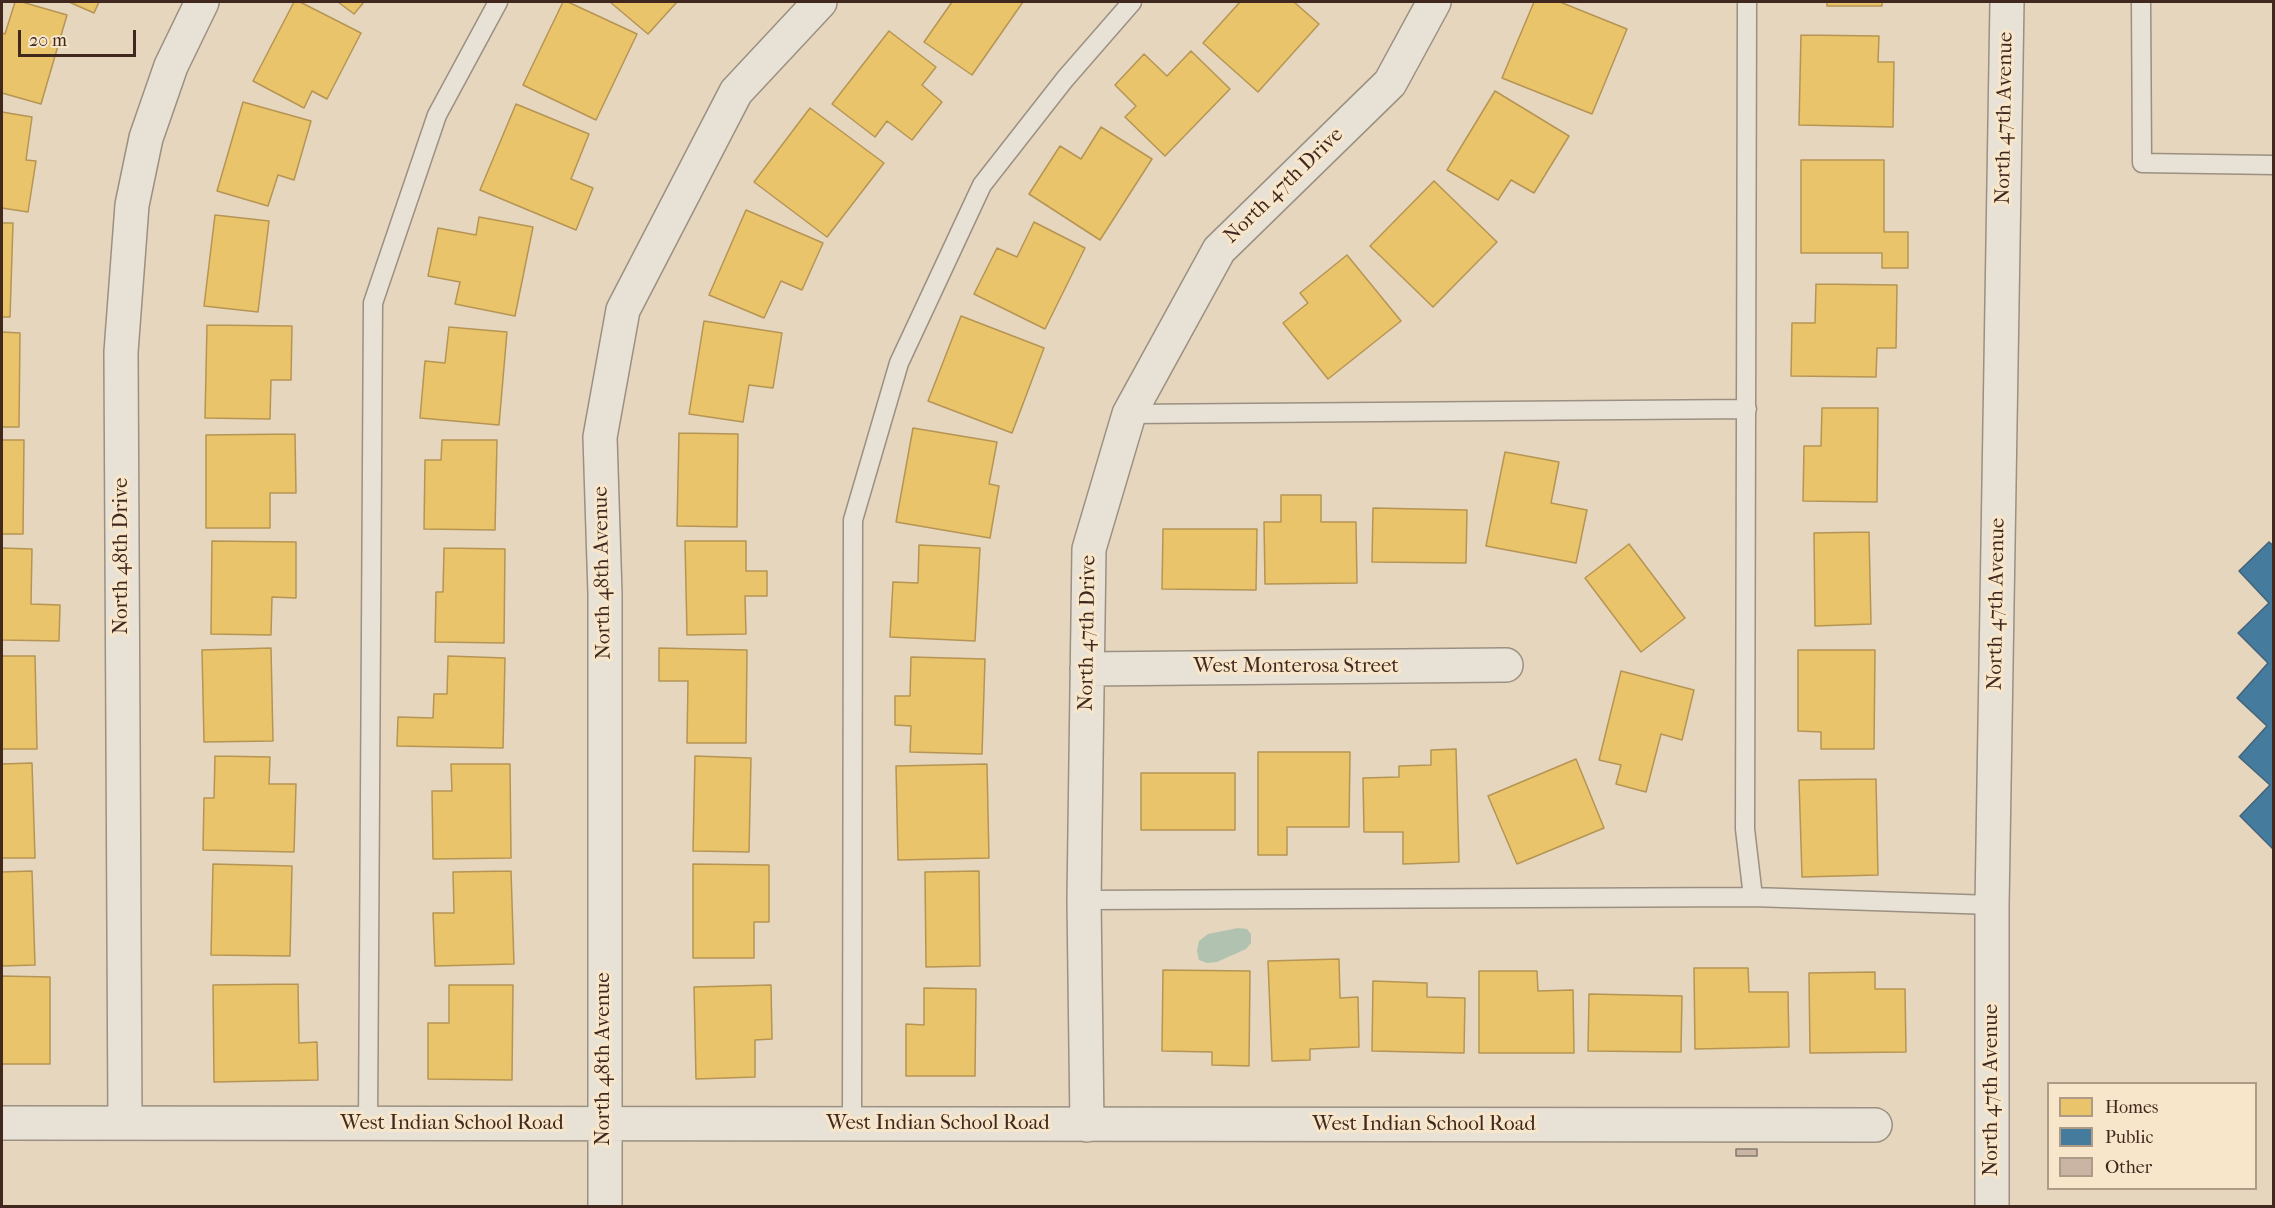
<!DOCTYPE html>
<html>
<head>
<meta charset="utf-8">
<style>
  body { margin:0 }
  #map { position:relative; width:2275px; height:1208px; overflow:hidden; background:#e5d6bd; font-family:"IM FELL French Canon",serif }
  canvas { display:block }
  .frame { position:absolute; inset:0; border:3px solid #40281f; pointer-events:none }
  .legend { position:absolute; left:2047px; top:1082px; width:210px; height:108px; box-sizing:border-box; background:#f8e6ca; border:2px solid #ae9a86; margin:0; padding:8px 10px; list-style:none; font-size:18px; color:#40281f }
  .legend li { display:flex; align-items:center; gap:12px; height:30px }
  .legend b { width:30px; border:2px solid #ae9a86 }
  .scale { position:absolute; left:18px; top:30px; width:118px; height:27px; box-sizing:border-box; border:3px solid #40281f; border-top:0; padding-left:8px; font-size:18px; line-height:21px; white-space:nowrap; color:#40281f; -webkit-text-stroke:4px #f8e6ca; paint-order:stroke }
</style>
</head>
<body>
<div id="map">
<canvas width="2275" height="1208"></canvas>
<div class="frame"></div>
<ul class="legend">
<li><b style="height:16px;background:#e9c46a"></b>Homes</li>
<li><b style="height:16px;background:#457b9d"></b>Public</li>
<li><b style="height:16px;background:#cab5a5"></b>Other</li>
</ul>
<div class="scale">20 m</div>
</div>
<script>
const context = document.querySelector('canvas').getContext('2d');
context.lineJoin = 'round';
function fillPath(path, color) {
  context.fillStyle = color;
  context.fill(path, 'evenodd');
}
function shape(rows) {
  const path = new Path2D();
  for (const r of rows) {
    path.moveTo(r[0], r[1]);
    for (let i = 2; i < r.length; i += 2) path.lineTo(r[i], r[i + 1]);
  }
  return path;
}
function trace(path, color, width, dash) {
  context.strokeStyle = color;
  context.lineWidth = width;
  context.lineCap = dash ? 'butt' : 'round';
  context.setLineDash(dash || []);
  context.stroke(path);
}
function write(font, color, halo, rows, align = 'center') {
  context.font = font + ' "IM FELL French Canon",serif';
  context.lineWidth = 6;
  context.setLineDash([]);
  context.textBaseline = 'middle';
  context.strokeStyle = halo;
  context.fillStyle = color;
  for (const [text, x, y, turn = 0] of rows) {
    context.save();
    context.translate(x, y);
    context.rotate((+turn || 0) * Math.PI / 180);
    context.textAlign = isNaN(turn) ? turn : align;
    if (halo) context.strokeText(text, 0, 0);
    context.fillText(text, 0, 0);
    context.restore();
  }
}
const water = shape([
  [1238,928,1247,929,1251,934,1251,943,1246,949,1217,962,1207,963,1199,960,1197,951,1199,941,1208,934]
]);
const homes = shape([
  [15,2,22,2,67,15,41,104,2,93,2,33,5,34,15,2],
  [69,2,99,2,94,13,69,2],
  [294,2,300,2,361,33,327,99,312,91,304,108,253,81,294,2],
  [338,2,364,2,354,14,338,2],
  [563,2,568,2,637,34,596,120,523,85,563,2],
  [610,2,677,2,648,34,610,2],
  [952,2,1023,2,972,75,924,42,952,2],
  [1240,2,1294,2,1319,24,1258,92,1203,43,1240,2],
  [1534,2,1560,2,1627,29,1592,114,1502,78,1534,2],
  [1827,2,1882,2,1882,6,1827,6,1827,2],
  [889,31,936,67,922,85,942,102,912,140,887,121,875,137,832,104,889,31],
  [1801,35,1879,36,1878,62,1894,62,1893,127,1799,125,1801,35],
  [1191,51,1230,89,1165,156,1125,117,1136,106,1115,85,1144,54,1167,76,1191,51],
  [1495,91,1569,136,1534,193,1511,180,1498,200,1447,170,1495,91],
  [243,102,311,121,294,180,278,175,268,206,217,191,243,102],
  [516,104,589,134,571,179,593,188,576,230,480,190,516,104],
  [810,108,884,163,827,237,754,182,810,108],
  [2,112,32,117,26,160,36,161,28,212,2,208,2,112],
  [1101,127,1152,159,1100,240,1029,194,1060,146,1081,159,1101,127],
  [1801,160,1884,160,1884,232,1908,232,1908,268,1882,268,1882,253,1801,253,1801,160],
  [1434,181,1497,242,1433,307,1370,246,1434,181],
  [746,210,823,243,802,290,781,281,764,318,709,295,746,210],
  [215,215,269,221,258,312,204,306,215,215],
  [479,217,533,227,515,316,455,304,460,282,428,276,438,228,476,235,479,217],
  [1034,222,1085,248,1045,329,974,294,997,248,1017,257,1034,222],
  [2,223,13,223,10,317,2,317,2,223],
  [1347,255,1401,321,1328,379,1283,323,1308,303,1300,293,1347,255],
  [1816,284,1897,285,1896,348,1877,348,1876,377,1791,376,1792,323,1815,323,1816,284],
  [961,316,1044,348,1012,433,928,401,961,316],
  [704,321,782,333,773,388,749,385,743,422,689,414,704,321],
  [207,325,292,326,291,380,271,380,270,419,205,418,207,325],
  [449,327,507,332,499,425,420,418,425,361,445,363,449,327],
  [2,332,20,333,19,427,2,427,2,332],
  [1822,408,1878,408,1877,502,1803,501,1804,446,1821,446,1822,408],
  [913,428,997,442,989,484,999,486,990,538,896,522,913,428],
  [679,433,738,434,737,527,677,526,679,433],
  [295,434,296,493,270,493,270,528,206,528,206,435,295,434],
  [2,440,24,440,23,534,2,534,2,440],
  [442,440,497,440,495,530,424,529,425,460,441,460,442,440],
  [1505,452,1559,462,1551,503,1587,510,1576,563,1486,546,1505,452],
  [1281,495,1321,495,1321,522,1356,522,1357,583,1265,584,1264,522,1281,522,1281,495],
  [1373,508,1467,510,1466,563,1372,562,1373,508],
  [1163,529,1257,529,1256,590,1162,589,1163,529],
  [1869,532,1871,624,1815,626,1814,533,1869,532],
  [212,541,296,542,296,598,272,597,271,635,211,634,212,541],
  [685,541,746,541,746,571,767,571,767,596,745,596,746,634,687,635,685,541],
  [1629,544,1685,618,1641,652,1585,578,1629,544],
  [919,545,980,548,975,641,890,637,893,582,918,583,919,545],
  [2,548,32,549,31,604,60,605,59,641,2,640,2,548],
  [444,548,505,549,504,643,435,642,436,592,443,592,444,548],
  [271,648,273,741,204,742,202,650,271,648],
  [659,648,747,650,746,743,687,743,688,681,659,681,659,648],
  [1798,650,1875,650,1874,749,1821,749,1821,732,1798,731,1798,650],
  [2,656,35,656,37,749,2,749,2,656],
  [448,656,505,658,503,748,397,746,398,717,433,718,434,694,447,694,448,656],
  [911,657,985,659,982,754,910,752,911,726,895,725,895,696,910,696,911,657],
  [1621,671,1694,690,1682,740,1661,734,1646,792,1616,784,1621,765,1599,760,1621,671],
  [1456,749,1459,862,1403,864,1403,832,1364,832,1363,778,1399,777,1399,766,1431,765,1431,750,1456,749],
  [1258,752,1350,752,1349,827,1287,827,1287,855,1258,855,1258,752],
  [215,756,270,757,269,784,296,784,294,852,203,850,204,798,214,798,215,756],
  [695,756,751,758,749,852,693,851,695,756],
  [1576,759,1604,828,1517,864,1488,796,1576,759],
  [32,763,35,858,2,858,2,764,32,763],
  [451,764,510,764,511,858,433,859,432,791,452,791,451,764],
  [987,764,989,858,898,860,896,766,987,764],
  [1141,773,1235,773,1235,830,1141,830,1141,773],
  [1876,779,1878,875,1802,877,1799,780,1876,779],
  [213,864,292,866,290,956,211,955,213,864],
  [693,864,769,865,769,922,754,922,754,958,693,958,693,864],
  [32,871,35,965,2,966,2,872,32,871],
  [511,871,514,964,435,966,433,913,454,913,453,872,511,871],
  [979,871,980,966,926,967,925,872,979,871],
  [1339,959,1340,998,1358,997,1359,1047,1310,1049,1310,1060,1272,1061,1268,961,1339,959],
  [1694,968,1748,968,1749,992,1788,992,1789,1047,1695,1049,1694,968],
  [1163,970,1250,971,1249,1066,1212,1065,1212,1052,1162,1051,1163,970],
  [1479,971,1537,971,1538,991,1573,990,1574,1053,1479,1053,1479,971],
  [1875,972,1875,989,1905,989,1906,1052,1810,1053,1809,973,1875,972],
  [2,976,50,977,50,1064,2,1064,2,976],
  [1373,981,1427,983,1427,997,1465,998,1464,1053,1372,1051,1373,981],
  [298,984,299,1043,317,1042,318,1080,214,1082,213,985,298,984],
  [449,985,513,985,512,1080,428,1079,428,1023,449,1023,449,985],
  [771,985,772,1039,755,1040,755,1077,696,1079,694,987,771,985],
  [924,988,976,989,975,1076,906,1076,906,1024,924,1025,924,988],
  [1589,994,1682,996,1681,1052,1588,1051,1589,994]
]);
const public = shape([
  [2269,542,2274,546,2274,850,2240,816,2270,785,2239,757,2267,726,2237,698,2268,663,2238,633,2269,603,2239,571,2269,542]
]);
const building = shape([
  [1736,1149,1757,1149,1757,1156,1736,1156,1736,1149]
]);
const service = shape([
  [1747,2,1745,829,1753,897],
  [2141,2,2142,163,2274,165],
  [1129,414,1747,409],
  [1084,900,1753,897,1992,905],
  [368,1123,373,303,437,115,498,2],
  [852,1123,853,520,899,363,982,185,1065,79,1132,2]
]);
const minor = shape([
  [1087,669,1506,665],
  [2,1123,1875,1125],
  [125,1123,121,352,132,205,146,138,171,66,202,2],
  [1087,1125,1084,900,1089,549,1129,414,1219,250,1390,83,1434,2],
  [605,1206,605,594,600,437,623,310,736,92,820,2]
]);
const tertiary = shape([
  [1992,1206,1992,905,2007,2]
]);
const streetNames = [
  ["North 47th Avenue",2005,118,-89],
  ["North 47th Drive",1284,186,-44],
  ["North 48th Drive",122,556,-90],
  ["North 48th Avenue",603,573,-91],
  ["North 47th Avenue",1997,604,-89],
  ["North 47th Drive",1088,633,-89],
  ["West Monterosa Street",1296,667],
  ["North 48th Avenue",604,1059,-90],
  ["North 47th Avenue",1992,1090,-90],
  ["West Indian School Road",452,1124],
  ["West Indian School Road",938,1124],
  ["West Indian School Road",1424,1125]
];
fillPath(water, '#b2c2b1');
fillPath(homes, '#e9c46a');
trace(homes, '#b69554', 1.5);
fillPath(public, '#457b9d');
trace(public, '#446277', 1.5);
fillPath(building, '#cab5a5');
trace(building, '#84796c', 1.5);
trace(service, '#9b9081', 21);
trace(minor, '#9b9081', 36);
trace(tertiary, '#9b9081', 36);
trace(service, '#e8e1d5', 18);
trace(minor, '#e8e1d5', 33);
trace(tertiary, '#e8e1d5', 33);
write('21px', '#40281f', '#f8e6ca', streetNames);
</script>
</body>
</html>
